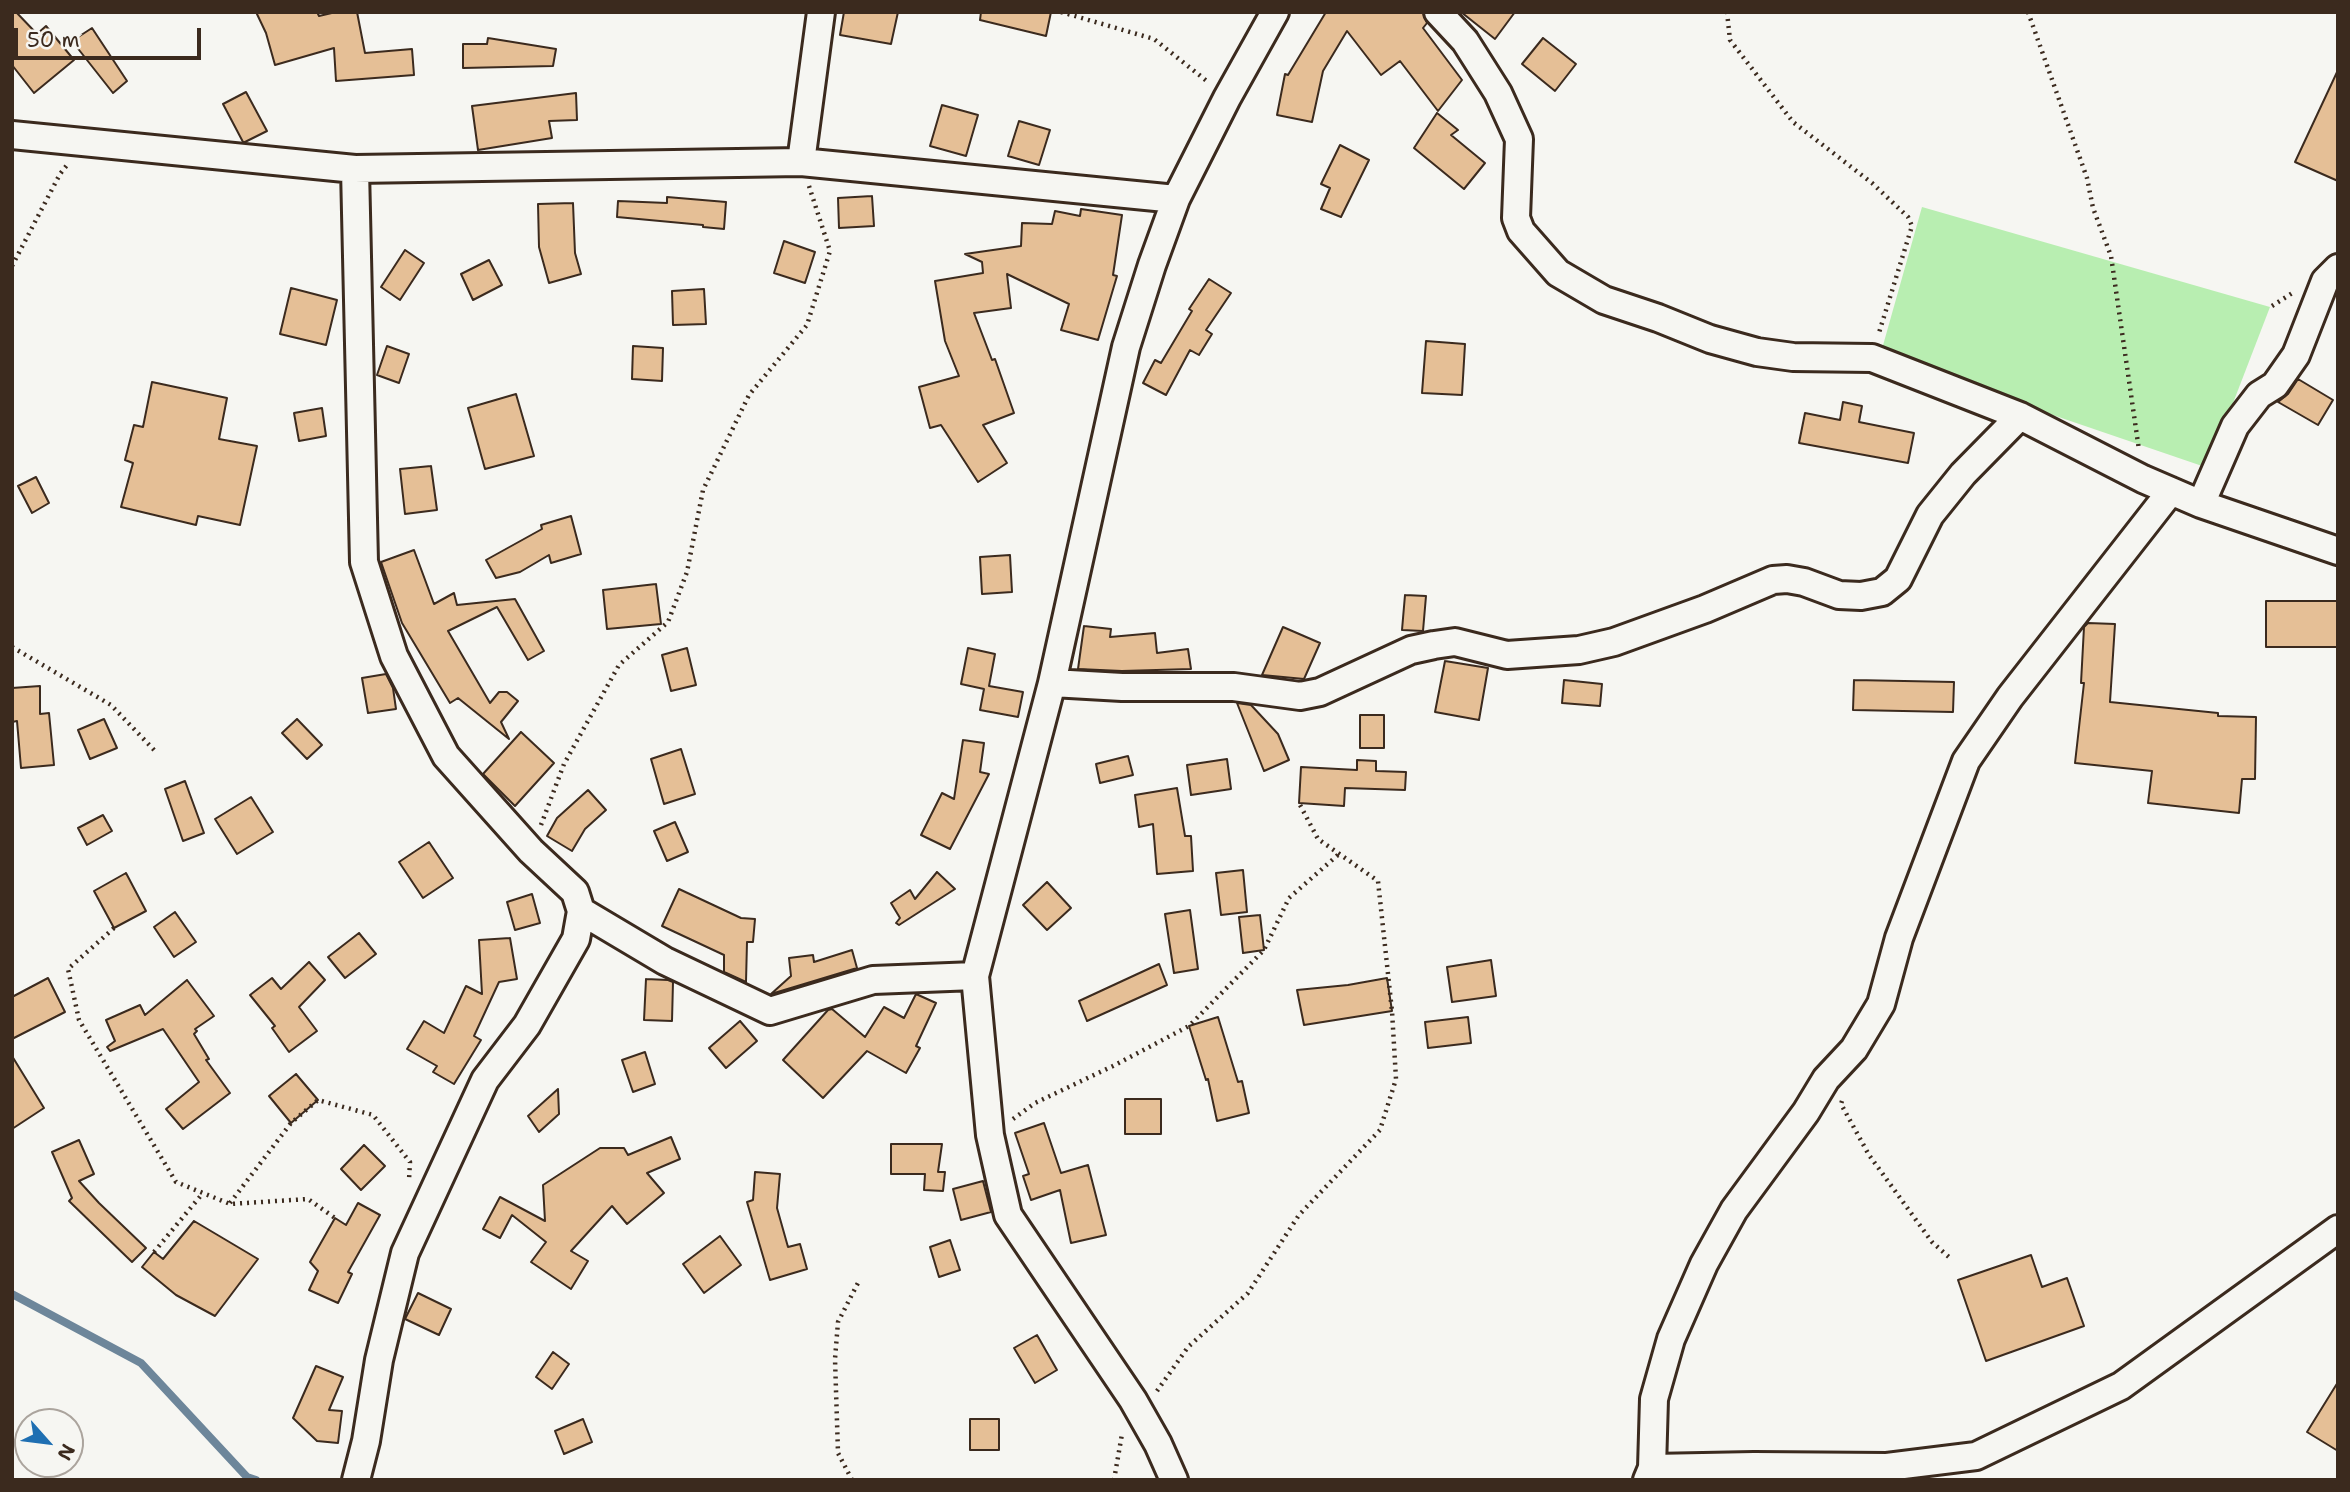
<!DOCTYPE html>
<html>
<head>
<meta charset="utf-8">
<style>
  body { margin:0 }
  #map { position:relative; width:2350px; height:1492px; overflow:hidden; background:#f6f6f2; font-family:"Shantell Sans",sans-serif }
  canvas { display:block }
  .frame { position:absolute; inset:0; border:14px solid #3b2a1e; pointer-events:none }
  .north { position:absolute; left:14px; top:1408px; width:70px; height:70px; box-sizing:border-box; background:#f6f6f2; border:2px solid #aba49d; border-radius:50%; rotate:118deg; font-size:19px; font-weight:700; line-height:28px; text-align:center; color:#3b2a1e }
  .north::after { content:''; display:block; margin:auto; width:24px; height:32px; background:#1f6fb2; clip-path:polygon(50% 0,100% 100%,50% 72%,0 100%) }
  .scale { position:absolute; left:14px; top:28px; width:187px; height:32px; box-sizing:border-box; border:4px solid #3b2a1e; border-top:0; padding-left:9px; font-size:21px; line-height:24px; white-space:nowrap; color:#3b2a1e; -webkit-text-stroke:5px #f6f6f2; paint-order:stroke }
</style>
</head>
<body>
<div id="map">
<canvas width="2350" height="1492"></canvas>
<div class="frame"></div>
<div class="north">N</div>
<div class="scale">50 m</div>
</div>
<script>
const context = document.querySelector('canvas').getContext('2d');
context.lineJoin = 'round';
function fillPath(path, color) {
  context.fillStyle = color;
  context.fill(path, 'evenodd');
}
function shape(rows) {
  const path = new Path2D();
  for (const r of rows) {
    path.moveTo(r[0], r[1]);
    for (let i = 2; i < r.length; i += 2) path.lineTo(r[i], r[i + 1]);
  }
  return path;
}
function trace(path, color, width, dash) {
  context.strokeStyle = color;
  context.lineWidth = width;
  context.lineCap = dash ? 'butt' : 'round';
  context.setLineDash(dash || []);
  context.stroke(path);
}
const green = shape([
  [1922,207,2270,307,2208,468,1880,356]
]);
const stream = shape([
  [12,1294,141,1363,247,1477,256,1480]
]);
const building = shape([
  [12,12,16,12,37,34,46,26,74,60,34,93,12,65,12,12],
  [256,12,317,12,319,16,336,12,357,12,365,53,412,49,414,75,336,81,334,48,275,65,266,33,256,12],
  [844,12,898,12,891,44,840,35,844,12],
  [981,12,1051,12,1046,36,980,20,981,12],
  [1326,12,1423,12,1427,23,1423,28,1462,80,1438,111,1400,61,1381,75,1347,31,1323,71,1312,122,1277,115,1285,74,1288,75,1326,12],
  [1461,12,1515,12,1495,39,1461,12],
  [92,28,127,81,113,93,72,41,92,28],
  [488,38,556,49,553,66,463,68,463,44,487,44,488,38],
  [1543,38,1576,64,1555,91,1522,64,1543,38],
  [2338,70,2338,181,2295,162,2338,70],
  [246,92,267,131,245,142,243,142,223,104,246,92],
  [576,93,577,120,549,121,552,138,478,150,472,106,576,93],
  [942,105,978,115,966,156,930,146,942,105],
  [1437,113,1458,130,1451,135,1485,163,1464,189,1414,148,1437,113],
  [1019,121,1050,130,1039,165,1008,156,1019,121],
  [1340,145,1369,160,1341,217,1321,209,1330,188,1321,184,1340,145],
  [872,196,874,226,839,228,838,198,872,196],
  [667,197,726,202,724,229,703,227,703,225,617,217,618,201,667,203,667,197],
  [573,203,575,253,581,274,549,283,539,247,538,204,573,203],
  [1081,209,1122,215,1113,275,1117,276,1098,340,1061,330,1069,304,1007,274,1011,308,974,313,992,360,995,359,1014,413,983,425,1007,463,978,482,941,425,930,428,919,387,959,376,945,341,935,281,983,273,982,262,965,254,1021,246,1022,223,1052,224,1055,211,1080,216,1081,209],
  [784,241,815,252,805,283,774,273,784,241],
  [405,250,424,263,400,300,381,287,405,250],
  [489,260,502,285,473,300,461,274,489,260],
  [1209,279,1231,293,1206,330,1212,334,1199,355,1190,350,1166,395,1143,383,1155,360,1161,363,1192,311,1189,309,1209,279],
  [291,288,337,300,326,345,280,334,291,288],
  [704,289,706,324,673,325,672,291,704,289],
  [1426,341,1465,344,1462,395,1422,393,1426,341],
  [387,346,409,354,399,383,377,375,387,346],
  [633,346,663,348,662,381,632,379,633,346],
  [2298,379,2333,400,2318,425,2278,402,2288,394,2298,379],
  [152,382,227,398,219,439,257,446,240,525,198,516,196,525,121,507,133,463,125,460,134,425,143,427,152,382],
  [516,394,534,456,485,469,468,408,516,394],
  [1843,402,1862,406,1859,422,1914,433,1908,463,1799,443,1805,413,1840,420,1843,402],
  [322,408,326,436,299,441,294,413,322,408],
  [431,466,437,510,405,514,400,469,431,466],
  [36,477,49,503,32,513,18,486,36,477],
  [571,516,581,554,551,563,549,555,520,572,496,578,486,560,542,529,541,525,571,516],
  [414,550,434,604,454,593,457,605,515,599,544,651,528,660,497,607,448,631,490,703,499,692,507,692,518,701,501,722,509,739,458,698,450,703,402,623,381,562,414,550],
  [1010,555,1012,592,982,594,980,557,1010,555],
  [656,584,661,624,607,629,603,590,656,584],
  [1405,595,1426,596,1423,631,1402,630,1405,595],
  [2266,601,2337,601,2337,647,2266,647,2266,601],
  [2088,623,2115,624,2110,702,2218,713,2218,716,2256,717,2255,779,2242,779,2239,813,2148,803,2152,771,2075,763,2084,683,2081,683,2084,627,2088,623],
  [1084,626,1111,629,1110,637,1155,633,1157,653,1188,649,1191,669,1122,671,1078,669,1084,626],
  [1283,627,1320,643,1304,679,1262,675,1283,627],
  [687,648,696,685,671,691,662,655,687,648],
  [968,648,995,654,989,686,1023,692,1018,717,980,710,984,689,961,684,968,648],
  [1445,661,1488,668,1479,720,1435,712,1445,661],
  [386,674,393,688,396,709,368,713,362,678,386,674],
  [1564,680,1602,684,1600,706,1562,703,1564,680],
  [1854,680,1954,682,1953,712,1853,710,1854,680],
  [40,686,40,714,49,713,54,765,21,768,17,721,12,722,12,688,40,686],
  [1237,703,1251,705,1278,734,1289,760,1264,771,1237,703],
  [1360,715,1384,715,1384,748,1360,748,1360,715],
  [104,719,117,748,90,759,78,730,104,719],
  [297,719,322,745,307,759,282,733,297,719],
  [521,732,554,763,515,806,483,774,521,732],
  [963,740,984,743,980,772,989,774,950,849,921,835,942,793,954,799,963,740],
  [681,749,695,794,664,804,651,759,681,749],
  [1128,756,1133,775,1100,783,1096,764,1128,756],
  [1227,759,1231,789,1191,795,1187,765,1227,759],
  [1357,760,1376,761,1376,771,1406,772,1405,790,1345,788,1344,806,1299,803,1301,767,1357,770,1357,760],
  [185,781,204,833,183,841,165,789,185,781],
  [1177,788,1185,836,1191,836,1193,871,1157,874,1153,824,1139,827,1135,795,1177,788],
  [588,790,606,810,585,829,572,851,547,836,557,818,588,790],
  [251,797,273,832,237,854,215,819,251,797],
  [103,815,112,831,87,845,78,828,103,815],
  [675,822,688,852,667,861,654,831,675,822],
  [429,842,453,878,423,898,399,862,429,842],
  [1243,870,1247,912,1221,915,1216,873,1243,870],
  [937,872,955,889,899,925,896,923,900,918,891,903,910,890,915,899,937,872],
  [126,873,146,911,114,928,94,891,126,873],
  [1047,882,1071,908,1047,930,1023,905,1047,882],
  [679,889,741,918,755,919,753,942,747,942,746,982,724,972,724,955,662,926,679,889],
  [532,894,540,923,515,930,507,902,532,894],
  [1190,910,1198,969,1174,973,1165,914,1190,910],
  [175,912,196,942,174,957,154,927,175,912],
  [1260,915,1264,950,1243,953,1239,917,1260,915],
  [359,933,376,954,345,978,328,957,359,933],
  [510,938,517,979,499,982,474,1036,481,1040,454,1084,433,1072,437,1066,407,1049,424,1021,444,1033,466,986,482,994,479,940,510,938],
  [852,950,857,968,771,994,791,976,789,958,813,955,814,962,852,950],
  [1491,960,1496,996,1452,1002,1447,967,1491,960],
  [309,962,325,980,299,1007,317,1031,289,1052,272,1028,275,1026,250,995,272,978,281,989,309,962],
  [1159,964,1167,985,1087,1021,1079,1001,1159,964],
  [48,978,65,1012,12,1039,12,997,48,978],
  [1387,978,1392,1011,1304,1025,1297,990,1348,985,1387,978],
  [646,979,668,980,673,982,672,1021,644,1020,646,979],
  [187,980,214,1016,195,1029,197,1031,194,1034,209,1059,206,1060,230,1093,183,1129,166,1109,199,1082,163,1029,110,1051,107,1047,115,1041,106,1020,140,1005,145,1015,187,980],
  [916,994,936,1003,916,1046,920,1048,906,1073,867,1051,823,1098,783,1060,828,1010,832,1009,865,1037,884,1007,904,1018,916,994],
  [1218,1017,1238,1082,1242,1081,1249,1113,1217,1121,1208,1079,1206,1080,1189,1026,1218,1017],
  [1468,1017,1471,1043,1428,1048,1425,1022,1468,1017],
  [740,1021,757,1041,726,1068,709,1048,740,1021],
  [645,1052,655,1084,633,1092,622,1060,645,1052],
  [12,1056,44,1108,12,1129,12,1056],
  [296,1074,318,1100,291,1123,269,1096,296,1074],
  [558,1089,559,1114,539,1132,528,1116,558,1089],
  [1125,1099,1161,1099,1161,1134,1125,1134,1125,1099],
  [1044,1123,1061,1173,1088,1165,1106,1235,1071,1243,1060,1190,1031,1200,1023,1176,1029,1174,1015,1133,1044,1123],
  [671,1137,680,1159,647,1173,664,1193,627,1224,612,1206,571,1251,588,1261,571,1289,531,1262,546,1242,512,1215,500,1238,483,1229,500,1197,545,1221,543,1185,600,1148,624,1148,628,1155,671,1137],
  [79,1140,94,1174,79,1181,99,1203,146,1248,132,1262,69,1201,72,1198,52,1152,79,1140],
  [891,1144,942,1144,938,1172,945,1172,943,1191,924,1190,925,1174,891,1174,891,1144],
  [364,1145,385,1166,361,1190,341,1169,364,1145],
  [755,1172,780,1174,777,1208,788,1247,800,1244,807,1269,770,1280,747,1202,753,1200,755,1172],
  [983,1181,991,1212,961,1220,953,1189,983,1181],
  [358,1203,380,1215,348,1272,352,1274,338,1303,309,1290,318,1271,310,1262,335,1218,346,1225,358,1203],
  [194,1221,258,1259,215,1316,176,1295,142,1267,154,1252,163,1259,194,1221],
  [720,1236,741,1265,704,1293,683,1264,720,1236],
  [950,1240,960,1270,939,1277,930,1247,950,1240],
  [2031,1255,2042,1287,2067,1278,2084,1326,1986,1361,1958,1280,2031,1255],
  [418,1293,451,1309,439,1335,405,1319,418,1293],
  [1037,1335,1057,1370,1035,1383,1014,1348,1037,1335],
  [553,1352,569,1364,552,1389,536,1377,553,1352],
  [316,1366,343,1377,329,1410,342,1411,338,1443,317,1441,293,1418,316,1366],
  [2338,1382,2338,1451,2307,1432,2338,1382],
  [583,1419,592,1442,564,1454,555,1431,583,1419],
  [970,1419,999,1419,999,1450,970,1450,970,1419]
]);
const path = shape([
  [1061,12,1154,39,1208,82],
  [1727,12,1730,40,1793,122,1872,183,1908,217,1912,226,1878,336],
  [2028,12,2087,178,2093,208,2111,256,2139,450],
  [12,266,60,174,67,165],
  [2272,306,2294,292],
  [12,647,111,705,156,752],
  [541,825,564,764,619,665,668,622,687,572,703,490,749,395,807,325,830,251,809,186],
  [114,928,68,969,79,1020,176,1182,230,1204,308,1199,335,1218],
  [1842,1101,1841,1104,1869,1155,1932,1242,1950,1258],
  [1013,1119,1035,1103,1113,1066,1189,1026,1264,950,1289,898,1339,854],
  [230,1203,291,1123,318,1100,373,1115,410,1162,409,1180],
  [154,1252,203,1193],
  [1157,1391,1188,1347,1248,1293,1299,1215,1380,1130,1396,1079,1392,1011,1378,881,1318,839,1299,803],
  [852,1480,838,1453,835,1359,838,1322,860,1279],
  [1114,1480,1122,1434]
]);
const minor = shape([
  [1438,12,1465,41,1498,93,1519,139,1516,218,1521,231,1558,273,1604,300,1658,318,1710,339,1757,352,1793,357,1872,358,2020,416,2143,479,2201,504,2338,551],
  [12,135,355,169,801,162,1176,199],
  [801,162,821,12],
  [355,169,364,562,394,656,446,756,531,851,575,892,581,911,576,939,527,1025,485,1080,405,1253,379,1360,366,1441,356,1480],
  [2201,504,2235,426,2259,395,2275,385,2296,355,2325,281,2338,268],
  [1052,683,1122,687,1234,687,1300,696,1320,692,1411,650,1434,645,1455,642,1507,655,1579,650,1614,642,1705,609,1773,580,1787,579,1804,582,1839,595,1861,596,1882,592,1898,579,1930,515,1963,474,2020,416],
  [581,911,665,961,770,1011,873,980,975,976],
  [1652,1468,1754,1466,1887,1467,1976,1456,2121,1386,2338,1229],
  [1174,1480,1158,1444,1133,1400,1008,1215,990,1135,975,976,1052,683,1126,347,1152,265,1176,199,1227,98,1275,12],
  [1647,1480,1652,1468,1654,1399,1671,1339,1704,1264,1734,1210,1806,1112,1826,1079,1854,1049,1881,1004,1899,938,1966,761,2010,697,2171,491]
]);
fillPath(green, '#b8eeb1');
trace(stream, '#6d869a', 8);
fillPath(building, '#e5bf96');
trace(building, '#3b2a1e', 2);
trace(minor, '#3b2a1e', 32);
trace(path, '#3b2a1e', 4.5, [2, 5]);
trace(minor, '#f6f6f2', 26);
</script>
</body>
</html>
